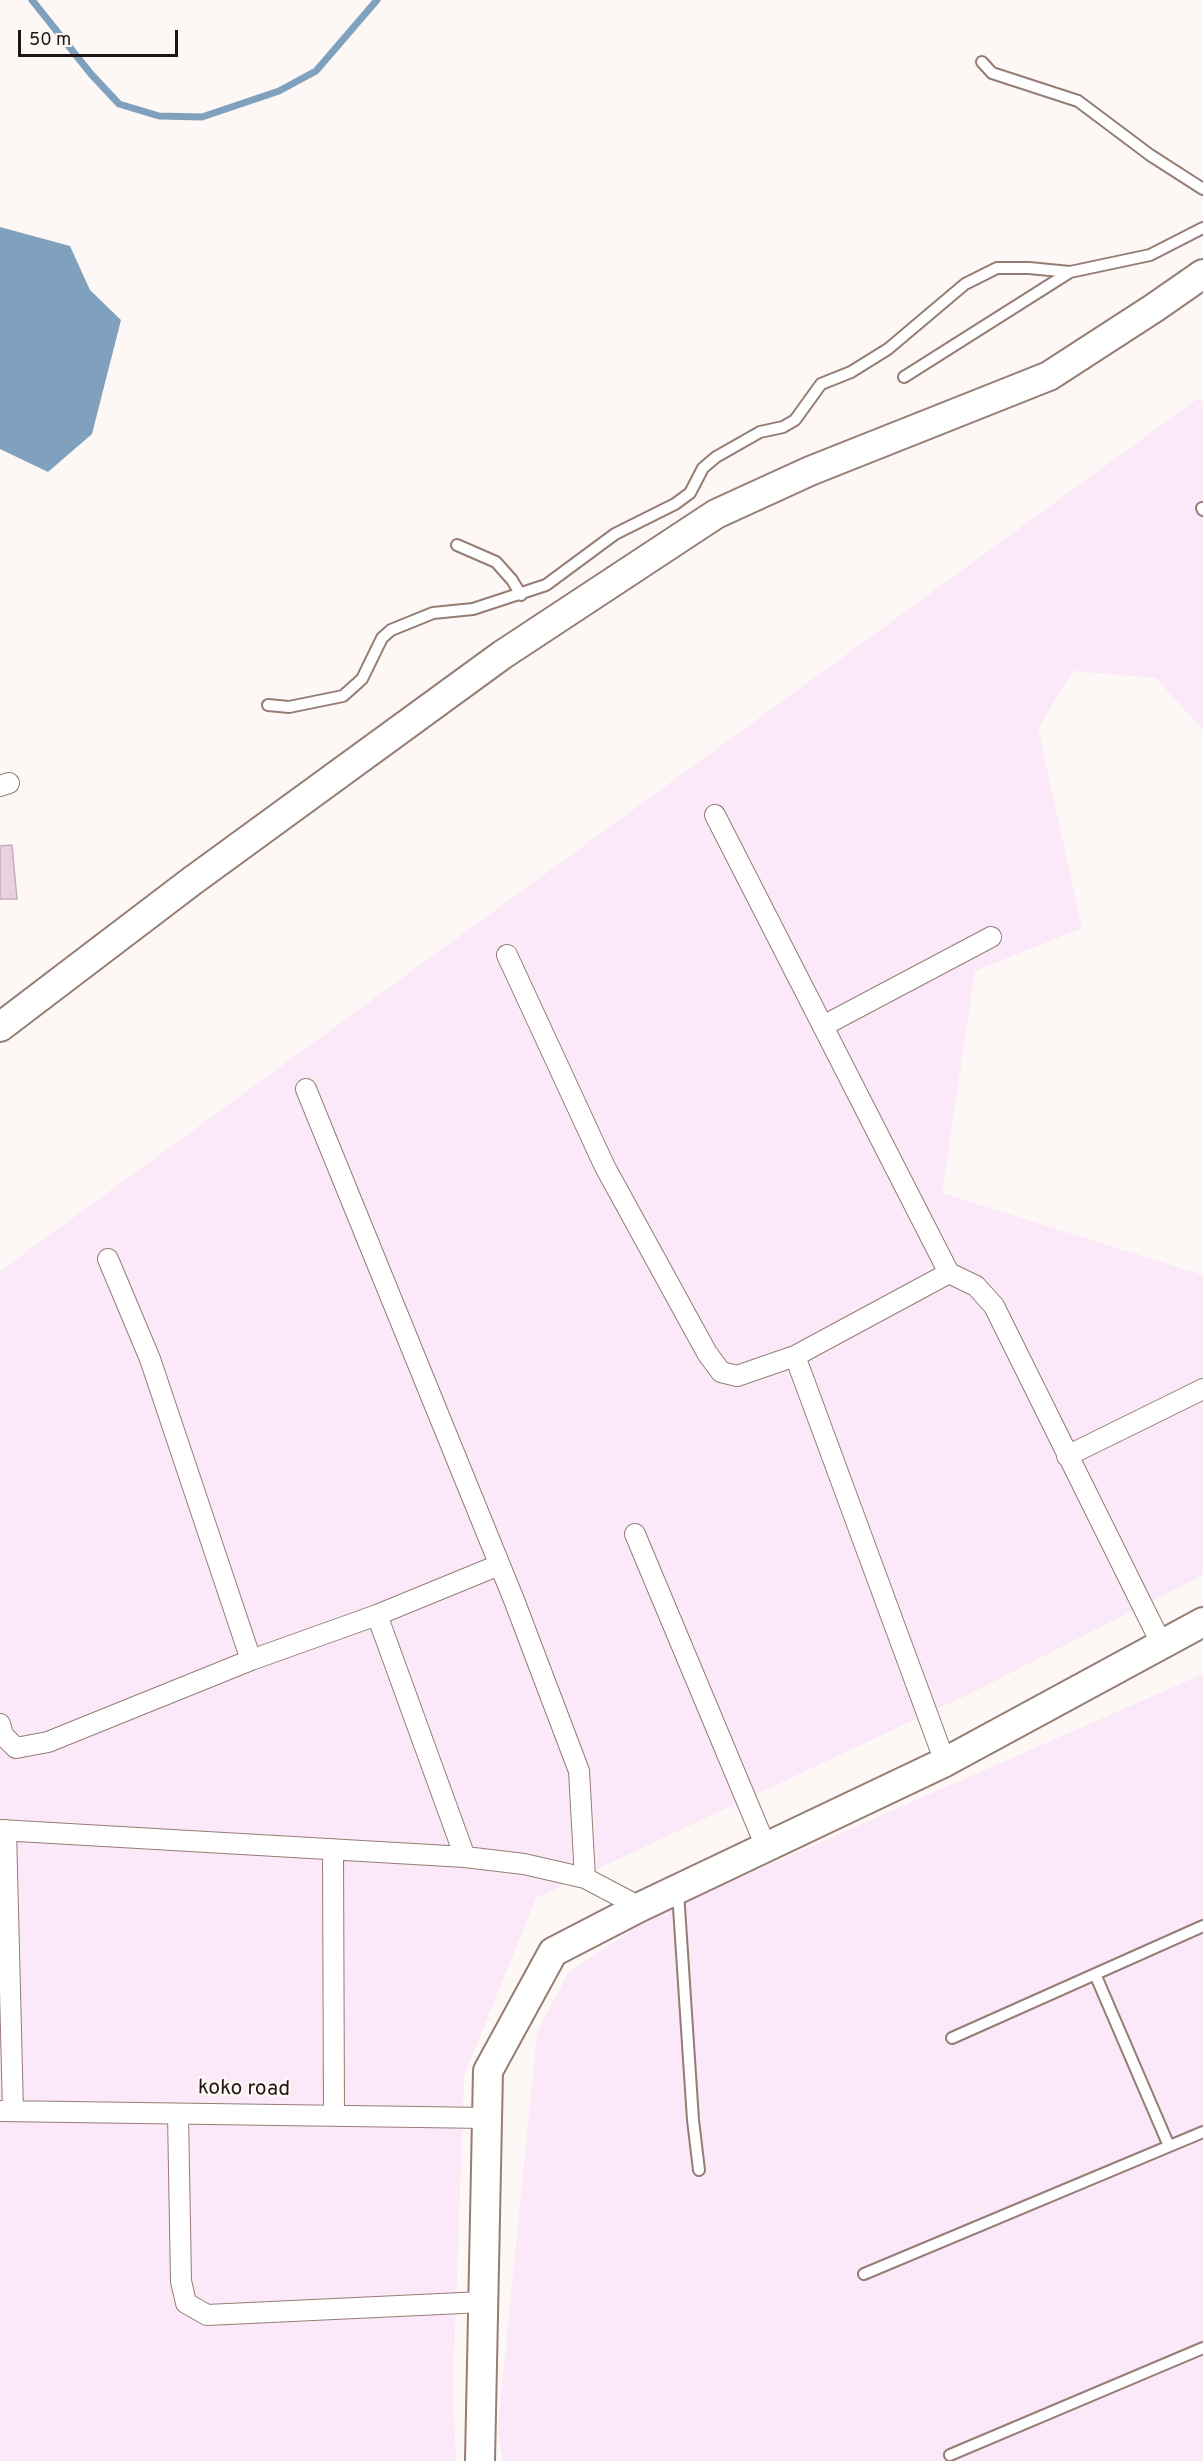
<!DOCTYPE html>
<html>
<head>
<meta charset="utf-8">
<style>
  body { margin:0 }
  #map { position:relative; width:1203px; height:2461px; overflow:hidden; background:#fdf8f5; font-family:Overpass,sans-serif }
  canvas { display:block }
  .scale { position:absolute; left:18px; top:30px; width:160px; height:27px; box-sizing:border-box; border:3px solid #1f1613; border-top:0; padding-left:8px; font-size:18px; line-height:21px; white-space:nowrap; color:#1f1613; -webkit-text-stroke:4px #fdf8f5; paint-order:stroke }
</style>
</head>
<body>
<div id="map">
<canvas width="1203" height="2461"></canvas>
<div class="scale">50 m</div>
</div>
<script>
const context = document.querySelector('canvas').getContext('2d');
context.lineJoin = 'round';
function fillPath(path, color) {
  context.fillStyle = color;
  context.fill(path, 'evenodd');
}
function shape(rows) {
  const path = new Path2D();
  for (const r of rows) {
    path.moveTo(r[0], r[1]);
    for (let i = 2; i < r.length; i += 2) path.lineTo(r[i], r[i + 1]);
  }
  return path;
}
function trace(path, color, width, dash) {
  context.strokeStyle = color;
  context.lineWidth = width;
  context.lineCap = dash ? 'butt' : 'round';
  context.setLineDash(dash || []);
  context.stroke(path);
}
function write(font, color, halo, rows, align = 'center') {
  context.font = font + ' Overpass,sans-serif';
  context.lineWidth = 4.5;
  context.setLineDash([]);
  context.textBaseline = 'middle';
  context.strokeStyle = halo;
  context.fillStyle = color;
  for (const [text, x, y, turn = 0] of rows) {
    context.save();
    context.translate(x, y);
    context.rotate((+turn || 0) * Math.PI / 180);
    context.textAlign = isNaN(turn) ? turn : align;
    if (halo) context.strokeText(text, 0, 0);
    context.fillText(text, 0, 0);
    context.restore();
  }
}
const industrial = shape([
  [1197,399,1203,402,1203,730,1156,678,1073,671,1038,728,1082,928,975,971,942,1193,1203,1275,1203,1575,971,1693,536,1898,464,2076,453,2390,456,2461,0,2461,0,1271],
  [1203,1674,1203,2461,502,2461,498,2427,537,2032,569,1972,655,1915]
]);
const water = shape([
  [0,227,70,246,90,290,121,320,92,434,48,472,0,449]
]);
const stream = shape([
  [32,0,91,74,119,104,159,116,202,117,279,91,316,71,377,0]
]);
const building = shape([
  [12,845,17,899,0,899,0,846,12,845]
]);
const lane = shape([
  [982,62,992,73,1078,101,1150,155,1203,189],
  [904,377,1070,272],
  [1202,508,1203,510],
  [457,545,496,562,512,580,521,595],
  [268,705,289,707,343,696,362,679,382,638,391,630,433,613,473,609,546,585,615,534,675,504,690,493,703,468,716,457,760,432,783,427,795,420,821,384,851,372,888,349,965,284,997,268,1029,268,1070,272,1150,255,1203,228],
  [678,1892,693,2120,699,2170],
  [1095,1974,1169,2146],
  [952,2038,1203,1926],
  [864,2274,1203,2132],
  [950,2455,1203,2348]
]);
const street = shape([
  [0,786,9,783],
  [715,815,949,1273,976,1286,994,1306,1161,1643],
  [507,955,605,1167,707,1353,721,1372,737,1376,795,1356],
  [823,1026,991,937],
  [306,1089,514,1600,579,1771,585,1878],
  [108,1259,150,1359,251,1660,377,1615,465,1857],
  [1067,1456,1203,1389],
  [635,1534,766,1847],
  [377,1615,499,1565],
  [0,1724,3,1735,16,1748,48,1742,251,1660],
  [945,1762,795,1356,949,1273],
  [0,1830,465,1857,524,1864,585,1878,640,1907],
  [6,1830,13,2111],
  [333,1849,334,2116],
  [0,2111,487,2118],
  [178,2114,181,2281,186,2303,207,2315,483,2302]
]);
const secondary = shape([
  [0,1027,192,881,502,655,716,514,810,471,1049,376,1154,308,1203,274],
  [480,2461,488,2071,553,1952,640,1907,945,1762,1203,1622]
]);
const streetNames = [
  ["koko road",244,2090,1]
];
fillPath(industrial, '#fbe8f9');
fillPath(water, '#80a1bd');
trace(stream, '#80a1bd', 7);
fillPath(building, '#e9d1e0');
trace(building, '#c6aebd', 1.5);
trace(lane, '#957d73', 14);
trace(street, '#957d73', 22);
trace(secondary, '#957d73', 32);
trace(lane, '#fff', 10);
trace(street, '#fff', 20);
trace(secondary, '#fff', 28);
write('21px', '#1f1613', '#fdf8f5', streetNames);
</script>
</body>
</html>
